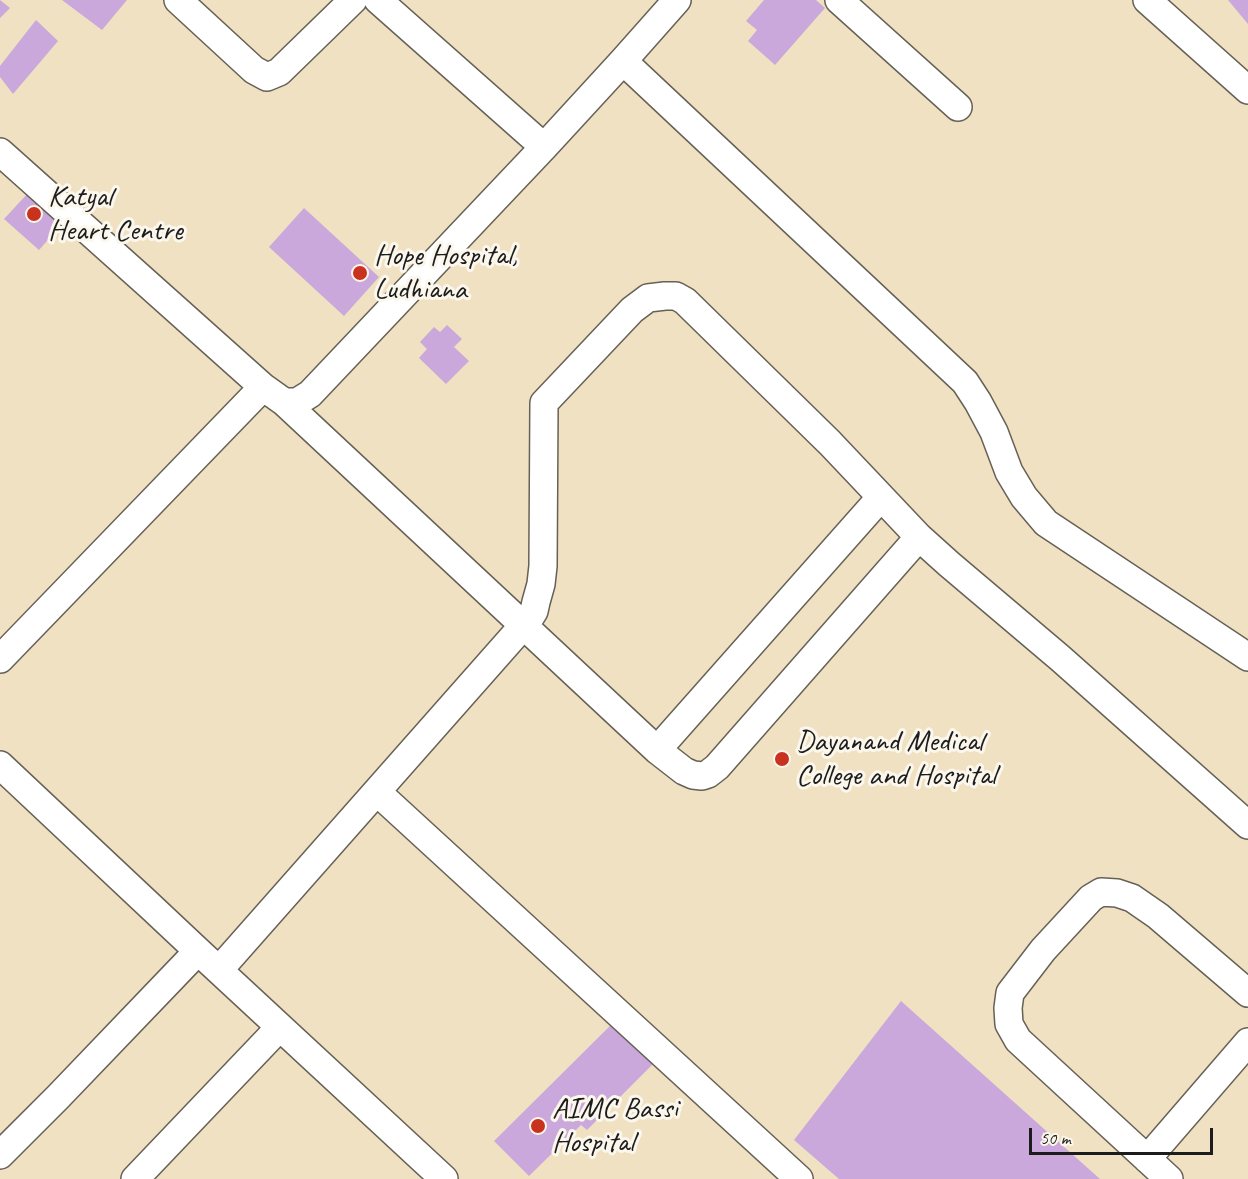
<!DOCTYPE html>
<html>
<head>
<meta charset="utf-8">
<style>
  body { margin:0 }
  #map { position:relative; width:1248px; height:1179px; overflow:hidden; background:#f0e1c2; font-family:Caveat,sans-serif }
  canvas { display:block }
  .scale { position:absolute; left:1029px; top:1128px; width:184px; height:27px; box-sizing:border-box; border:3px solid #1c1c1c; border-top:0; padding-left:8px; font-size:18px; line-height:21px; white-space:nowrap; color:#1c1c1c; -webkit-text-stroke:4px #fbf7ec; paint-order:stroke }
</style>
</head>
<body>
<div id="map">
<canvas width="1248" height="1179"></canvas>
<div class="scale">50 m</div>
</div>
<script>
const context = document.querySelector('canvas').getContext('2d');
context.lineJoin = 'round';
function fillPath(path, color) {
  context.fillStyle = color;
  context.fill(path, 'evenodd');
}
function shape(rows) {
  const path = new Path2D();
  for (const r of rows) {
    path.moveTo(r[0], r[1]);
    for (let i = 2; i < r.length; i += 2) path.lineTo(r[i], r[i + 1]);
  }
  return path;
}
function trace(path, color, width, dash) {
  context.strokeStyle = color;
  context.lineWidth = width;
  context.lineCap = dash ? 'butt' : 'round';
  context.setLineDash(dash || []);
  context.stroke(path);
}
function write(font, color, halo, rows, align = 'center') {
  context.font = font + ' Caveat,sans-serif';
  context.lineWidth = 6;
  context.setLineDash([]);
  context.textBaseline = 'middle';
  context.strokeStyle = halo;
  context.fillStyle = color;
  for (const [text, x, y, turn = 0] of rows) {
    context.save();
    context.translate(x, y);
    context.rotate((+turn || 0) * Math.PI / 180);
    context.textAlign = isNaN(turn) ? turn : align;
    if (halo) context.strokeText(text, 0, 0);
    context.fillText(text, 0, 0);
    context.restore();
  }
}
const building = shape([
  [0,0,10,8,0,18],
  [62,0,127,0,102,30],
  [764,0,816,0,825,8,775,65,748,41,757,30,746,21],
  [1228,0,1248,0,1248,24],
  [36,20,58,41,13,94,0,77,0,66],
  [29,192,63,223,39,250,4,219],
  [304,208,379,277,344,316,269,247],
  [447,325,462,339,454,347,469,361,446,384,419,358,427,349,420,342,434,327,440,332],
  [901,1001,1100,1179,839,1179,794,1140],
  [618,1018,658,1059,587,1130,581,1125,529,1176,494,1141]
]);
const minor = shape([
  [178,0,254,70,267,77,279,72,353,0],
  [378,0,544,147],
  [839,0,958,107],
  [1147,0,1248,90],
  [623,61,965,382,978,402,994,432,1009,472,1024,497,1046,523,1248,657],
  [0,152,263,387,284,402,297,402,310,394,544,147,623,61,677,0],
  [284,402,657,750,684,771,693,775,702,776,708,774,717,767,919,537],
  [0,659,263,387],
  [657,750,881,497],
  [0,765,198,951,444,1179],
  [377,792,799,1179],
  [219,970,529,619,534,611,536,602,541,584,543,566,544,403,632,310,648,298,665,296,676,296,685,301,830,443,919,537,949,564,1060,658,1248,825],
  [0,1155,58,1097,198,951],
  [1147,1159,1248,1042],
  [135,1179,280,1027],
  [1169,1179,1018,1040,1009,1024,1008,1008,1010,993,1043,950,1091,898,1101,892,1117,893,1132,898,1158,916,1248,993]
]);
const markers = [
  [34,214,8,"#c8321e"],
  [360,273,8,"#c8321e"],
  [782,759,8,"#c8321e"],
  [538,1126,8,"#c8321e"]
];
const poiNames = [
  ["Katyal",48,197],
  ["Heart Centre",48,231],
  ["Hope Hospital,",374,256],
  ["Ludhiana",374,290],
  ["Dayanand Medical",796,742],
  ["College and Hospital",796,776],
  ["AIMC Bassi",552,1109],
  ["Hospital",552,1143]
];
fillPath(building, '#caa8db');
trace(minor, '#666156', 30);
trace(minor, '#fff', 27);
for (const [x, y, r, color] of markers) {
  const dot = new Path2D();
  dot.arc(x, y, r, 0, 2 * Math.PI);
  context.fillStyle = color;
  context.fill(dot);
  trace(dot, '#fbf7ec', 2);
}
write('30px', '#1c1c1c', '#fbf7ec', poiNames, 'left');
</script>
</body>
</html>
